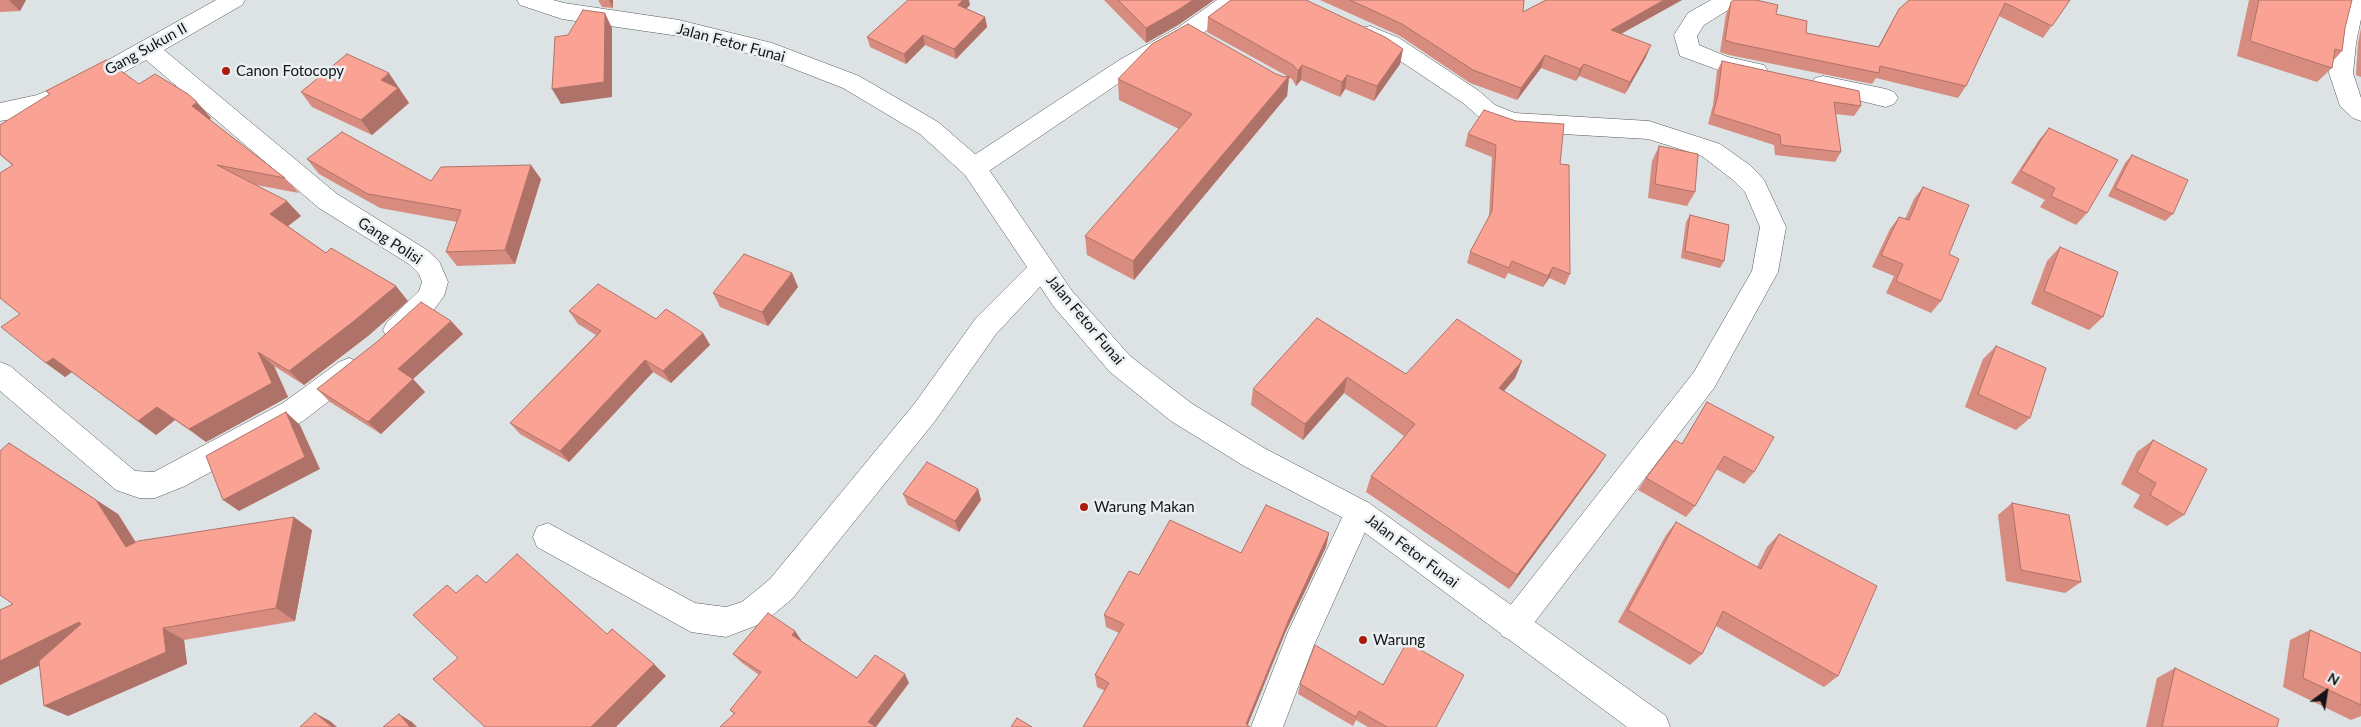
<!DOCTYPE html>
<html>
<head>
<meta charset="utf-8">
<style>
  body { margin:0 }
  #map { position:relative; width:2361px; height:727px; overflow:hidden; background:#dde2e4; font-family:Lato,sans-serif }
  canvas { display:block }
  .north { position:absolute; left:2301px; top:667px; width:50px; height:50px; -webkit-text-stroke:4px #eaeff1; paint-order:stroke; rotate:31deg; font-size:14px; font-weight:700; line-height:20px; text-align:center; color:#131415 }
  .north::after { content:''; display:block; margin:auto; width:18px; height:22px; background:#131415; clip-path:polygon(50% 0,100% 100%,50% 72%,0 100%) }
</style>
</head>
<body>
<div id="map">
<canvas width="2361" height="727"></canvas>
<div class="north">N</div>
</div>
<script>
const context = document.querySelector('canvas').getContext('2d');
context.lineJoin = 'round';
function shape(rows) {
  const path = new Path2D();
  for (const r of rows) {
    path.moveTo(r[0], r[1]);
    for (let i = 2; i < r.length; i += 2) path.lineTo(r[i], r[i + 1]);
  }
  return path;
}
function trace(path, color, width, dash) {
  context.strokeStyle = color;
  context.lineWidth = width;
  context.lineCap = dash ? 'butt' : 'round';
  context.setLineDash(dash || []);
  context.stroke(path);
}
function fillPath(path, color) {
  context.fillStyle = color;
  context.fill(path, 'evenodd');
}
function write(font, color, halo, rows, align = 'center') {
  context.font = font + ' Lato,sans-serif';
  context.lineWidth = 5;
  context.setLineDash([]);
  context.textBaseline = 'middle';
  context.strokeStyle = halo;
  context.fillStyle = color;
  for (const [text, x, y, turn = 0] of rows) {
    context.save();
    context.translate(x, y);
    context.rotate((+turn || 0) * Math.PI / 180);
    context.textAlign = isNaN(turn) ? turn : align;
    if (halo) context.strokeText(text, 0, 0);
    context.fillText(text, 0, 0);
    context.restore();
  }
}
const minor = shape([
  [216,0,245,0,242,5,164,50,337,194,427,250,439,261,448,282,444,296,427,319,407,338,397,341,387,338,383,330,387,322,419,291,422,282,419,274,409,264,319,208,146,60,90,91,53,107,19,118,0,121,0,103,37,95,74,79,216,0],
  [1217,0,1244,0,1241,5,1195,39,1137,71,983,175,974,177,965,175,962,168,965,161,1121,59,1179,27,1217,0],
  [1711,0,1739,0,1736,5,1704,25,1697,36,1699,45,1728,57,1764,65,1768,71,1764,77,1756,79,1724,72,1680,56,1674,35,1688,13,1711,0],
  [2343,0,2361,0,2361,19,2356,43,2353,73,2361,98,2361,121,2353,118,2340,106,2329,73,2332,43,2343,0],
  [1370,26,1399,38,1479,91,1495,105,1515,113,1649,121,1720,144,1751,166,1764,180,1786,227,1778,272,1714,388,1524,636,1513,641,1502,636,1497,626,1502,616,1694,372,1752,271,1760,227,1745,192,1733,180,1702,156,1648,139,1512,131,1503,128,1479,117,1463,103,1411,68,1383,50,1362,40,1359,34,1362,28,1370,26],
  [1823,76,1886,89,1894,92,1898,98,1894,104,1886,107,1815,90,1811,84,1815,78,1823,76],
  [1042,258,1051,261,1055,268,1051,275,996,334,935,421,792,599,763,623,726,637,691,632,537,547,533,537,537,527,548,523,695,603,726,607,742,602,770,579,915,403,976,318,1033,261,1042,258],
  [349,358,359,362,363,370,359,378,303,421,185,486,155,498,139,498,116,490,0,391,0,362,10,366,135,471,154,472,283,403,339,362,349,358],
  [1359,499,1369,503,1374,512,1314,645,1283,727,1251,727,1288,632,1349,503,1359,499]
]);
const tertiary = shape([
  [517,0,553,0,564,3,679,20,772,43,859,76,938,122,983,161,1072,291,1130,356,1191,403,1264,448,1369,503,1666,716,1670,727,1627,727,1349,521,1244,466,1171,421,1110,372,1054,307,965,175,920,134,843,88,766,58,679,36,562,19,520,5,517,0]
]);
const wall = shape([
  [0,0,26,0,20,11,0,12],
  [598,0,613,0,613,8,602,7],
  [1104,0,1214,0,1178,25,1146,43],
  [1320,0,1524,0,1523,12,1546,0,1682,0,1621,34,1646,57,1625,94,1579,76,1576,81,1541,68,1517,100,1470,83,1400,36],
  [2070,0,2043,38,1999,16,1966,86,1958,98,1876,78,1872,84,1729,55,1720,52,1726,14,1731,2,1776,14,1806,33,1878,47,1892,21,1899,9],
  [2249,0,2352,0,2345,28,2342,51,2333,61,2332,68,2317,82,2237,56],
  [970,5,966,8,985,17,987,27,956,59,925,45,906,64,870,47,867,37],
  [1208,17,1403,49,1400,64,1374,101,1345,89,1340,97,1301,80,1296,86,1292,79,1289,78,1287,96,1134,280,1087,255,1085,236,1179,129,1119,100,1118,79,1276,74,1284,77,1287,76,1207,32],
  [2361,28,2361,77,2356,75,2358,43],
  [1722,61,1861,106,1854,116,1835,114,1841,152,1835,162,1775,155,1774,145,1708,124,1713,105,1717,71],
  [139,84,211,118,210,120,285,178,299,193,256,185,301,216,288,226,326,253,408,301,368,336,304,385,274,366,288,397,206,442,175,420,156,435,72,372,65,377,46,363,20,314,12,165,0,155,0,125,50,95,46,91],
  [400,88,399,89,409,103,372,135,312,107,301,92],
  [2049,128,2087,213,2076,225,2040,207,2045,200,2011,183,2039,140],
  [1468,134,1560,164,1570,274,1565,285,1549,278,1543,287,1508,273,1505,279,1467,263,1470,252,1489,217,1492,157,1465,146],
  [1659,146,1695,192,1687,206,1648,198,1652,161],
  [2132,155,2173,214,2165,221,2108,196,2125,163],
  [307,159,431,181,541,179,515,264,457,266,446,252,457,222,380,208,319,174],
  [1923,187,1949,254,1941,301,1931,313,1886,293,1894,276,1872,267,1890,229,1899,217,1905,219,1914,199],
  [1690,215,1724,261,1720,268,1681,258,1686,222],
  [2060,247,2103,317,2089,330,2031,304,2047,261],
  [792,273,798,287,768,326,720,307,713,293],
  [569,311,656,319,703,333,710,345,671,383,653,372,569,462,520,434,510,423,596,335,578,324],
  [1317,318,1406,374,1522,361,1515,378,1504,391,1606,455,1596,470,1509,589,1366,492,1371,476,1404,436,1344,393,1303,440,1251,405,1253,389],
  [451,321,463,334,413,379,425,392,381,434,330,402,317,389],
  [1996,346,2030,418,2016,430,1965,407,1983,359],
  [1707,402,1754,472,1744,484,1716,469,1695,506,1686,517,1638,490,1646,478,1682,444],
  [2153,440,2184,515,2167,526,2133,507,2140,495,2121,484,2137,452],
  [978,489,981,500,959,532,908,505,903,494],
  [2012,503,2081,582,2065,593,2006,581,1998,515],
  [118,514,136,543,312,530,295,621,184,640,187,664,68,716,40,665,0,685,0,610,13,604],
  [1676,522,1757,567,1767,547,1779,534,1838,676,1824,687,1716,626,1702,654,1690,665,1618,622,1666,535],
  [1329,533,1326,547,1286,631,1105,691,1097,687,1095,675,1119,633,1106,627,1104,615,1139,575],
  [2310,630,2361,653,2361,716,2351,720,2283,687,2290,640],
  [795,631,801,640,801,641,857,678,909,683,734,714,730,710,759,675,741,662,733,654],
  [2175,668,2277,727,2146,727,2157,678],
  [1300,684,1436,727,1368,727,1356,720,1353,726,1298,694]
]);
const shadedWall = shape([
  [9,0,26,0,20,11],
  [609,0,613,0,613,8],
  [963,0,969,0,970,5,960,15,958,5],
  [1193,0,1214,0,1178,25,1146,43,1146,28],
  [1664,0,1682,0,1606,42,1611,30],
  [605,13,612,28,612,97,561,104,552,89],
  [985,17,987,27,956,59,954,49],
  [923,35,925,45,906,64,904,54],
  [1651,45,1646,57,1625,94,1630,82],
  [1403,49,1400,64,1374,101,1377,86],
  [1545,55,1541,68,1517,100,1521,88],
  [1584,64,1579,76,1576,81,1580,69],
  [1302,65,1301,80,1296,86,1298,71],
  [389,73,409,103,372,135,361,120,381,80],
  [1347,75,1345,89,1340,97,1342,82],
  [1289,76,1287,96,1134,280,1133,261],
  [197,102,211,118,206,122,192,106],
  [531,165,541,179,515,264,505,250],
  [287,201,301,216,284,229,270,214],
  [1553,267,1549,278,1543,287,1548,276],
  [792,273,798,287,768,326,762,312],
  [396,286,408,301,368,336,304,385,289,371],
  [451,321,463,334,413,379,425,392,381,434,368,422,398,369],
  [703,333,710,345,671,383,663,371],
  [258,352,274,366,288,397,206,442,189,429],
  [53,358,72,372,65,377,46,363],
  [645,360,653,372,569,462,560,451],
  [1522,361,1515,378,1492,405,1499,388],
  [1347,377,1344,393,1303,440,1305,424],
  [157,407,175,420,156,435,138,421],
  [286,412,300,425,320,469,239,511,223,500],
  [9,443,118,514,147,560,126,547],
  [1606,455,1596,470,1509,589,1517,575],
  [978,489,981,500,959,532,955,521],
  [294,517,312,530,295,621,276,608],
  [1329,533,1326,547,1286,631,1247,727,1246,724,1289,619],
  [79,622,102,634,0,685,0,661],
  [163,628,184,640,187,664,68,716,44,706],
  [795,631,801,640,798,644,792,635],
  [654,664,666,676,616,727,591,727],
  [905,674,909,683,876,727,868,722],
  [315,713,330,721,337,727,332,727],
  [399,714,412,722,417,727,410,727]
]);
const building = shape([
  [908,0,963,0,958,5,985,17,954,49,923,35,904,54,867,37,908,0],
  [1118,0,1193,0,1178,10,1146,28,1118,0],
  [1231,0,1306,0,1385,37,1403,49,1377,86,1347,75,1342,82,1302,65,1298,71,1293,65,1208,17,1231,0],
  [1350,0,1524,0,1523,12,1546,0,1664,0,1611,30,1651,45,1630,82,1584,64,1580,69,1545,55,1521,88,1473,70,1402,24,1350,0],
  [1734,0,1756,0,1778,5,1776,14,1807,21,1806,33,1879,47,1899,9,1909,0,2070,0,2052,26,2005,3,1966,86,1880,66,1879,73,1734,43,1725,40,1731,2,1734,0],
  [2259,0,2352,0,2345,28,2342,51,2335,49,2332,68,2250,41,2259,0],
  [583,10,605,13,604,82,552,89,555,37,568,35,583,10],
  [1188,24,1276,74,1284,77,1289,76,1133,261,1085,236,1192,114,1118,79,1152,44,1188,24],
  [347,54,389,73,381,80,398,88,361,120,301,92,347,54],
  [106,60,139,84,155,74,188,94,197,102,192,106,285,178,217,165,287,201,270,214,326,253,331,248,396,286,354,321,289,371,258,352,272,383,189,429,157,407,138,421,53,358,46,363,1,327,20,314,0,298,0,173,13,165,0,154,0,125,50,94,46,91,106,60],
  [1722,61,1859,91,1861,106,1834,102,1841,152,1781,145,1780,135,1713,114,1718,95,1722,61],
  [1484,110,1516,121,1564,124,1560,164,1569,165,1570,274,1553,267,1548,276,1512,261,1509,268,1470,252,1492,211,1496,145,1468,134,1484,110],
  [2049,128,2118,160,2087,213,2051,196,2055,188,2021,171,2049,128],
  [342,132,431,181,441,167,531,165,505,250,446,252,461,210,368,194,307,159,342,132],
  [1659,146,1698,154,1695,192,1655,184,1659,146],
  [2132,155,2188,180,2173,214,2115,188,2132,155],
  [1923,187,1969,205,1949,254,1959,259,1941,301,1896,281,1903,264,1881,255,1899,217,1909,220,1923,187],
  [1690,215,1729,225,1724,261,1685,251,1690,215],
  [2060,247,2118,272,2103,317,2044,291,2060,247],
  [744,254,792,273,762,312,713,293,744,254],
  [598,284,656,319,666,309,703,333,663,371,645,360,560,451,510,423,601,331,569,311,598,284],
  [421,302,451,321,398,369,413,379,368,422,317,389,378,341,421,302],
  [1317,318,1406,374,1457,319,1522,361,1499,388,1606,455,1517,575,1371,476,1415,424,1347,377,1305,424,1253,389,1317,318],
  [1996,346,2046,368,2030,418,1978,394,1996,346],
  [1707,402,1774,437,1754,472,1724,456,1695,506,1646,478,1675,440,1682,444,1707,402],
  [286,412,305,457,223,500,206,456,286,412],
  [2153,440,2207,469,2184,515,2150,495,2156,483,2137,472,2153,440],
  [9,443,96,500,126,547,138,541,294,517,276,608,163,628,166,652,44,706,39,661,81,624,79,622,0,661,0,610,13,604,0,595,0,451,9,443],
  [927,462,978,489,955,521,903,494,927,462],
  [2012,503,2069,515,2081,582,2021,570,2012,503],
  [1266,505,1329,533,1289,619,1246,724,1250,727,1083,727,1109,683,1095,675,1124,624,1104,615,1129,571,1139,575,1170,520,1241,553,1266,505],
  [1676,522,1761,569,1779,534,1877,586,1838,676,1723,611,1702,654,1628,610,1676,522],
  [517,554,607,634,612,629,654,664,591,727,485,727,433,679,458,658,413,615,447,585,456,593,477,575,486,583,517,554],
  [768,613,795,631,792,635,857,678,875,655,905,674,868,722,876,727,720,727,735,713,730,710,761,672,733,654,768,613],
  [2310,630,2361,653,2361,705,2303,678,2310,630],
  [1407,642,1464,675,1436,727,1387,727,1359,711,1356,717,1300,684,1315,645,1383,685,1407,642],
  [2175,668,2279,719,2277,727,2162,727,2175,668],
  [315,713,332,727,300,727,315,713],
  [399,714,410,727,383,727,399,714],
  [1017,718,1032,727,1011,727,1017,718]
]);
const markers = [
  [226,71,5,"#ab1b0c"],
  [1084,507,5,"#ab1b0c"],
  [1363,640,5,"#ab1b0c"]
];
const streetNames = [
  ["Jalan Fetor Funai",731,43,15],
  ["Gang Sukun II",146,49,-29],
  ["Gang Polisi",390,241,33],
  ["Jalan Fetor Funai",1085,320,50],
  ["Jalan Fetor Funai",1412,551,37]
];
const poiNames = [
  ["Canon Fotocopy",236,71],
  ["Warung Makan",1094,507],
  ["Warung",1373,640]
];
trace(minor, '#565a5b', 1);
trace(tertiary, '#565a5b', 1);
fillPath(minor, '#fff');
fillPath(tertiary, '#fff');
fillPath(wall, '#d78c7f');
fillPath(shadedWall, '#af7268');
fillPath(building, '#faa394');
trace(building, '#af7268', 1);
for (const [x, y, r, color] of markers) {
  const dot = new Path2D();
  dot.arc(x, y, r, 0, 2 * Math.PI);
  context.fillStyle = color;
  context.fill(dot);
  trace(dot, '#eaeff1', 2);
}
write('15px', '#131415', '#eaeff1', streetNames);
write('15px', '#131415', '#eaeff1', poiNames, 'left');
</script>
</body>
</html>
